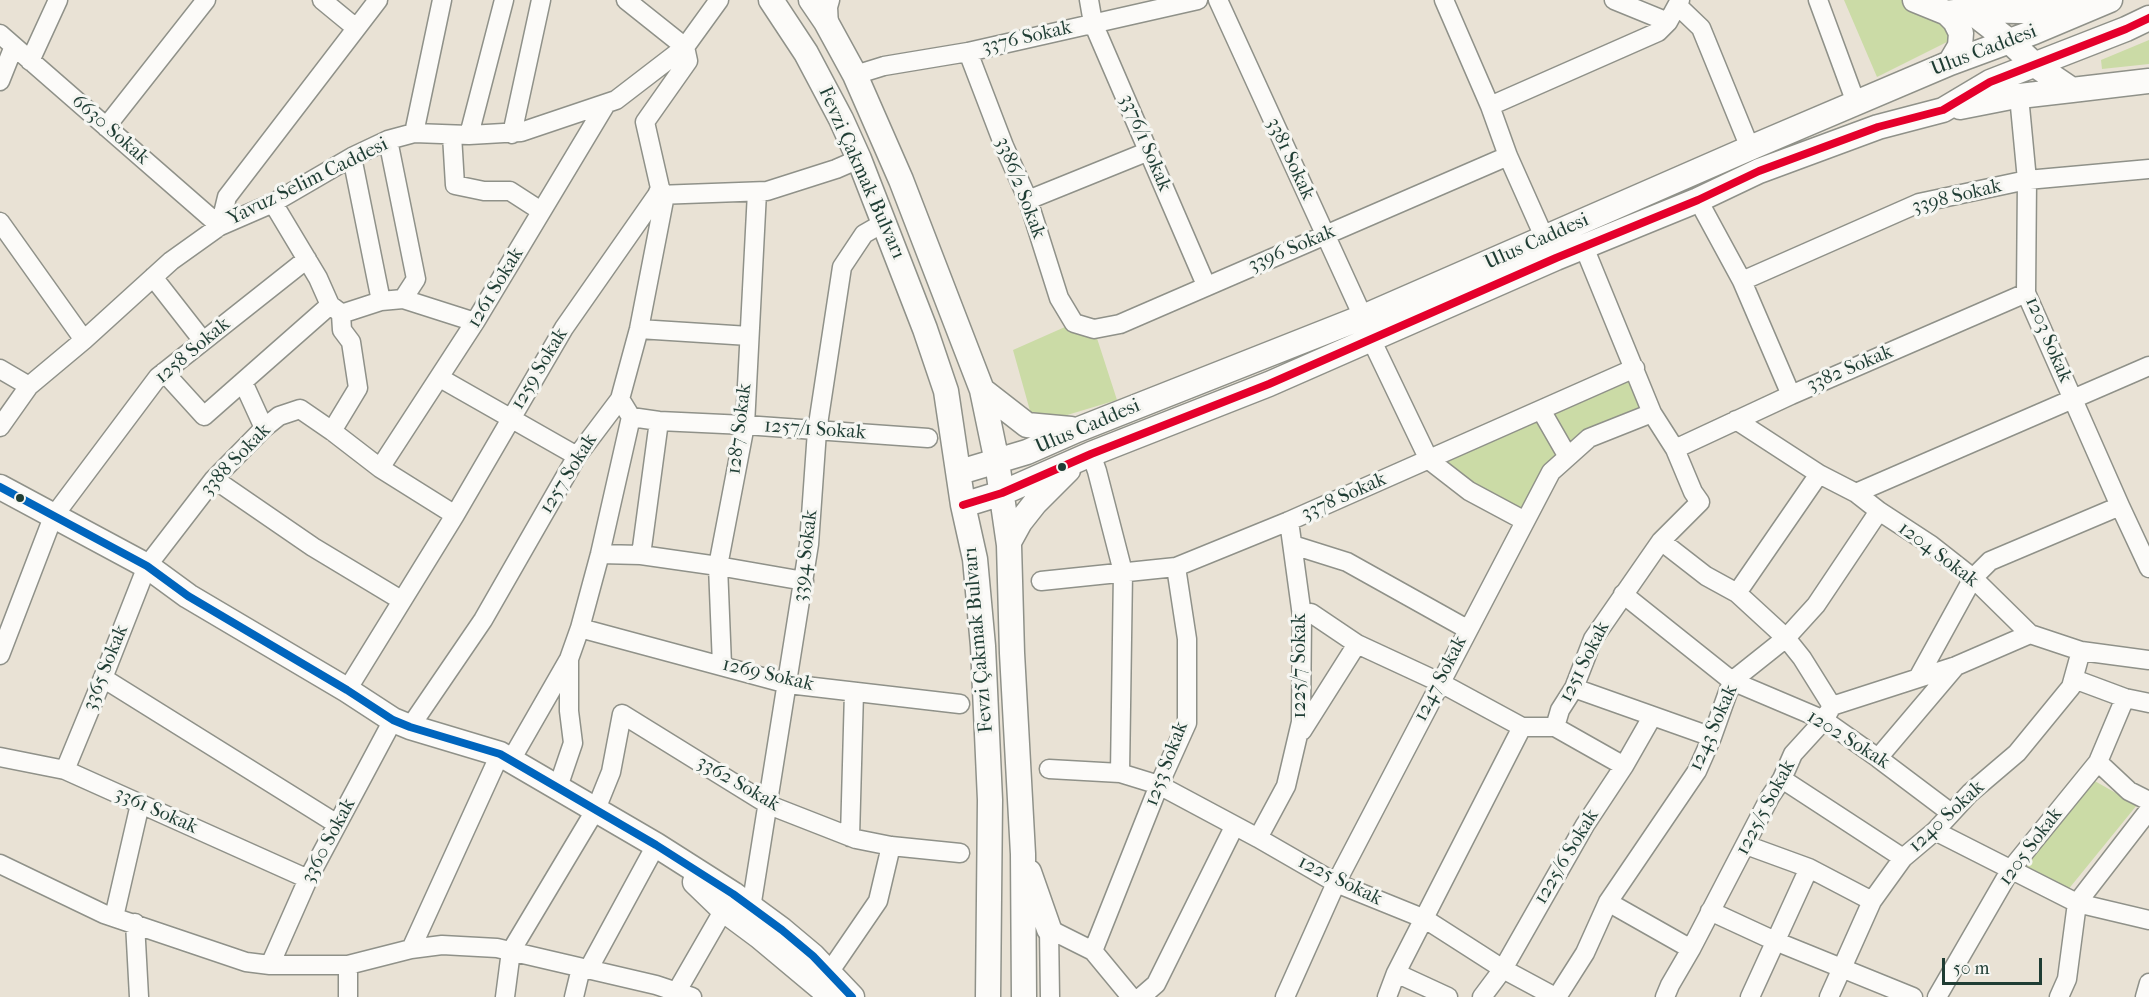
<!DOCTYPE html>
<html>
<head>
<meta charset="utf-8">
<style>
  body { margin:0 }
  #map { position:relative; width:2149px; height:997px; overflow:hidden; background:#e9e2d5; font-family:"IM FELL French Canon",serif }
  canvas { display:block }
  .scale { position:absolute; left:1942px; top:958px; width:100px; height:27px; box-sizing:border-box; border:3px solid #1f3d34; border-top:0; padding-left:8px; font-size:18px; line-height:21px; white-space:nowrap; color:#1f3d34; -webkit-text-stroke:4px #f6f6f2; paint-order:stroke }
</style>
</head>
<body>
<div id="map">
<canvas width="2149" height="997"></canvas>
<div class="scale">50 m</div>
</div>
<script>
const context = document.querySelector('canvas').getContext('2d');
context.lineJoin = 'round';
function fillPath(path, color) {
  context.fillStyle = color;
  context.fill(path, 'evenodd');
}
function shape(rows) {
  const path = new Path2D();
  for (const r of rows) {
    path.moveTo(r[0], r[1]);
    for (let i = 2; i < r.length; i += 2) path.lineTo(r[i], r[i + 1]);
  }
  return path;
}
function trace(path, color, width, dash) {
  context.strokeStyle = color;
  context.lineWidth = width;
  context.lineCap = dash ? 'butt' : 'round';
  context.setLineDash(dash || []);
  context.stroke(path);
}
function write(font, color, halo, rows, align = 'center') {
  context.font = font + ' "IM FELL French Canon",serif';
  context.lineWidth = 6;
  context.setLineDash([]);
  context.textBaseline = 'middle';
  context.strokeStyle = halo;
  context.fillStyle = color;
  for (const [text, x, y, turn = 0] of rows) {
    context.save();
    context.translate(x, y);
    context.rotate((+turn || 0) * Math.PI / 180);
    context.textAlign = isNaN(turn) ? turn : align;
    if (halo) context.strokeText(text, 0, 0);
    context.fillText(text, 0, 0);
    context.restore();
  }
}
const green = shape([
  [1844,0,1911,0,1951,25,1951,40,1877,77],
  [2149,40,2149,64,2102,69,2101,60],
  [1074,323,1094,329,1117,400,1034,425,1013,350],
  [1635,368,1652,413,1589,438,1551,472,1525,521,1429,460],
  [2093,780,2137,805,2067,891,2020,865]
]);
const minor = shape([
  [322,0,356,28],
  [1089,0,1093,23,1206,285],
  [1218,0,1363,317],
  [1444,0,1490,106,1508,156,1545,239],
  [1614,0,1668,22],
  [1818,0,1856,103],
  [1678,6,1701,28,1750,148],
  [829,27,828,7,830,0],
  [0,34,220,226,227,197,378,0],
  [968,52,1004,146,1028,200,1059,298,1074,323,1094,329,1120,324,1508,156],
  [30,61,58,0],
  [855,75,884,66,968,52,1198,0],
  [0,81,14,46],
  [2019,96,2027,180,2026,293,2120,506,2149,568],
  [1490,106,1658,32,1668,22,1680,0],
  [106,127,206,0],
  [414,133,442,0],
  [512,134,541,0],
  [452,135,455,185,484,191,510,191,541,211],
  [469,135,504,0],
  [388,140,416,279,403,299],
  [352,157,381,301],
  [657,195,767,191,836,169,859,159],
  [1028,200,1149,151],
  [1698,200,1742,281,1791,395],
  [273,203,318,278,330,305,338,311],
  [0,222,84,340],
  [153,277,203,341],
  [1742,281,1919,203,2027,180,2149,169],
  [639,329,749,336],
  [1371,339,1429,460,1469,491,1525,521],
  [0,369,29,386],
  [164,372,204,416,330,305],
  [440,378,577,456],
  [243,382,264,428],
  [1541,410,1568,457],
  [631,417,659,421,745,425,928,438],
  [1736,420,1819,474,1856,493,1879,511,1931,545,1973,578,2030,634,2081,651,2149,660],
  [0,427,29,386,84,340,171,261,220,226,273,203,352,157,388,140,414,133,469,135,521,132,616,100,685,47,719,0],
  [332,431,380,468,455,515],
  [1675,449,1791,395,2026,293],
  [1091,454,1097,471,1123,572,1120,773],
  [380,468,475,322,606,104],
  [214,479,313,547,401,600],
  [1856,493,2149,366],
  [1661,541,1706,576,1737,593,1786,638,1802,658,1832,706],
  [1293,545,1347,562,1467,629],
  [600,554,641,555,718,566,804,581],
  [641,555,659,421],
  [1041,581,1176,567,1289,521,1635,368],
  [1737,593,1819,474],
  [1623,594,1732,681,1824,720,1878,758,1951,813],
  [1302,616,1311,613,1357,644,1439,682,1522,727],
  [580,628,788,684,960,704],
  [0,655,53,517,158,377,307,259],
  [722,665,718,566,745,425,757,192],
  [1919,676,1973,578,1990,561,2120,506],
  [103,678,337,824],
  [2074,679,2125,698,2149,703],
  [1574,688,1712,737],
  [347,690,455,515,564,328,657,195,660,188,645,122,688,61,685,47,626,0],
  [410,727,483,620,577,456,620,399,639,329,665,195],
  [1555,727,1624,766],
  [1302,731,1357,644],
  [0,757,65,770,308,879],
  [1878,758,1956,666],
  [511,760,569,659,580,628,600,554,631,417,620,399],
  [2098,762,2129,791,2149,801],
  [1049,769,1120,773,1159,785,1258,838,1336,883,1425,919,1503,969,1555,997],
  [65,770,103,678,147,566,214,479,264,428,279,416,300,409,332,431,358,388,351,342,342,330,341,314,381,301,403,299,475,322],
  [1782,779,1903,858],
  [558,787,573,743,569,711,569,661],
  [1935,831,2077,903,2149,920],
  [850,837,854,692],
  [1258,838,1286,786,1301,722,1302,616,1289,521],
  [1746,845,1809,868,1872,901],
  [0,864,104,914,246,962,270,965,348,965,411,949,442,945,497,948,656,985,692,997],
  [1608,902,1691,949],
  [751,908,809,544,817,431,842,267,864,234,885,222],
  [1710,911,1775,941,1913,997],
  [114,917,140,804],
  [135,923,139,997],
  [411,949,500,754],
  [1093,951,1159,785,1187,723,1187,639,1176,567],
  [270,965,308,879,393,720],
  [588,970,656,845],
  [1396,973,1448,997],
  [828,974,878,901,891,846],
  [677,991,730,899],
  [348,997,348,965],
  [505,997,511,951,596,809,611,772,622,714,769,805,856,839,891,846,960,853],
  [574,997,581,968],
  [1050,997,1049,929,1093,951,1131,997],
  [1141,997,1156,984,1234,827],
  [1285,997,1336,883,1551,472,1589,438,1652,413],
  [1387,997,1396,973,1522,727,1555,727,1560,710,1574,688,1593,639,1661,541,1700,502,1693,492,1675,449,1652,413,1584,247],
  [1482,997,1503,969,1585,825,1624,766,1652,717],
  [1557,997,1585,953,1608,902,1697,771,1712,737,1732,681,1786,638,1816,605,1879,511],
  [1665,997,1670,985,1691,949,1770,797,1782,779,1793,754,1824,720,1832,706,1956,666,2030,634],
  [1750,997,1809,868],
  [1829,997,1872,901,1903,858,1935,831,1970,793,2017,753,2071,687,2081,651],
  [1937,997,2011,869,2098,762,2125,698],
  [2059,997,2067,979,2077,903,2149,810],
  [2145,997,2149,983]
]);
const major = shape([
  [771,0,806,53,841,119,859,159,925,329,946,391,963,505,975,559,983,646,990,800,988,997],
  [811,0,826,22,855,75,901,180,982,390,997,462,1009,545,1012,653,1023,854,1024,997],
  [1915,0,1947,13,1969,10,2009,41,2035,65,2072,90,2149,81],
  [1969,10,2019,11,2072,9],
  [1947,13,1955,21,1961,33,1960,46,1950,63],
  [1960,107,2011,97,2072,90],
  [982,390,1027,425,1071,429],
  [960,472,1027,452,1077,430,1363,317,1750,148,1950,63,2034,32,2110,0],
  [0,487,147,566,188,596,347,690,393,720,410,727,500,754,656,845,733,894,782,930,813,956,852,997],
  [963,505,1002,493,1091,454,1269,384,1556,258,1698,200,1759,171,1878,127,1943,110,1990,82,2126,29,2149,18],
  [1009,542,1020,522,1035,503,1068,470],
  [1029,872,1049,929],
  [695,882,724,910,759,936,832,997]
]);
const bus1 = shape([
  [0,487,147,566,188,596,347,690,393,720,410,727,500,754,656,845,733,894,782,930,813,956,852,997]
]);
const bus2 = shape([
  [963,505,1002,493,1091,454,1269,384,1556,258,1698,200,1759,171,1878,127,1943,110,1990,82,2126,29,2149,18]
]);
const markers = [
  [1062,467,5,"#1f3d34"],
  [20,498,5,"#1f3d34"]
];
const streetNames = [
  ["3376 Sokak",1027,38,-13],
  ["Ulus Caddesi",1984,51,-21],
  ["6630 Sokak",110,130,41],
  ["3376/1 Sokak",1145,143,67],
  ["3381 Sokak",1290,159,65],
  ["Fevzi Çakmak Bulvarı",861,173,66],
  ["Yavuz Selim Caddesi",308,182,-26],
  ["3386/2 Sokak",1020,188,69],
  ["3398 Sokak",1957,197,-14],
  ["Ulus Caddesi",1537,242,-24],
  ["3396 Sokak",1292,249,-23],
  ["1261 Sokak",496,288,-59],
  ["1203 Sokak",2048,340,67],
  ["1258 Sokak",193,351,-40],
  ["1259 Sokak",540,369,-59],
  ["3382 Sokak",1850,369,-23],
  ["Ulus Caddesi",1088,427,-23],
  ["1287 Sokak",740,429,-83],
  ["1257/1 Sokak",815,430,4],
  ["3388 Sokak",236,460,-46],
  ["1257 Sokak",569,474,-58],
  ["3378 Sokak",1344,497,-24],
  ["1204 Sokak",1938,555,37],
  ["3394 Sokak",806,556,-83],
  ["Fevzi Çakmak Bulvarı",979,640,-95],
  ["1251 Sokak",1585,662,-63],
  ["1225/7 Sokak",1300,666,-90],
  ["3365 Sokak",106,668,-68],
  ["1269 Sokak",768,675,13],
  ["1247 Sokak",1441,679,-63],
  ["1243 Sokak",1714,728,-66],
  ["1202 Sokak",1848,740,32],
  ["1253 Sokak",1167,764,-69],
  ["3362 Sokak",738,784,30],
  ["1225/5 Sokak",1766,808,-62],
  ["3361 Sokak",156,811,24],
  ["1240 Sokak",1947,817,-43],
  ["3360 Sokak",329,841,-62],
  ["1205 Sokak",2031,847,-53],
  ["1225/6 Sokak",1567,857,-59],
  ["1225 Sokak",1340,881,26]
];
fillPath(green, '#cbdba6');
trace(minor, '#8f9189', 21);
trace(major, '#8f9189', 27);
trace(minor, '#fcfbf9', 18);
trace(major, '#fcfbf9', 24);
trace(bus1, '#0065bd', 8);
trace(bus2, '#e4002b', 8);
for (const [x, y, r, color] of markers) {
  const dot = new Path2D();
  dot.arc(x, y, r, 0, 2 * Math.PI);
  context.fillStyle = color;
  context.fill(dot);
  trace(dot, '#f6f6f2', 2);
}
write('20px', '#1f3d34', '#f6f6f2', streetNames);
</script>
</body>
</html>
